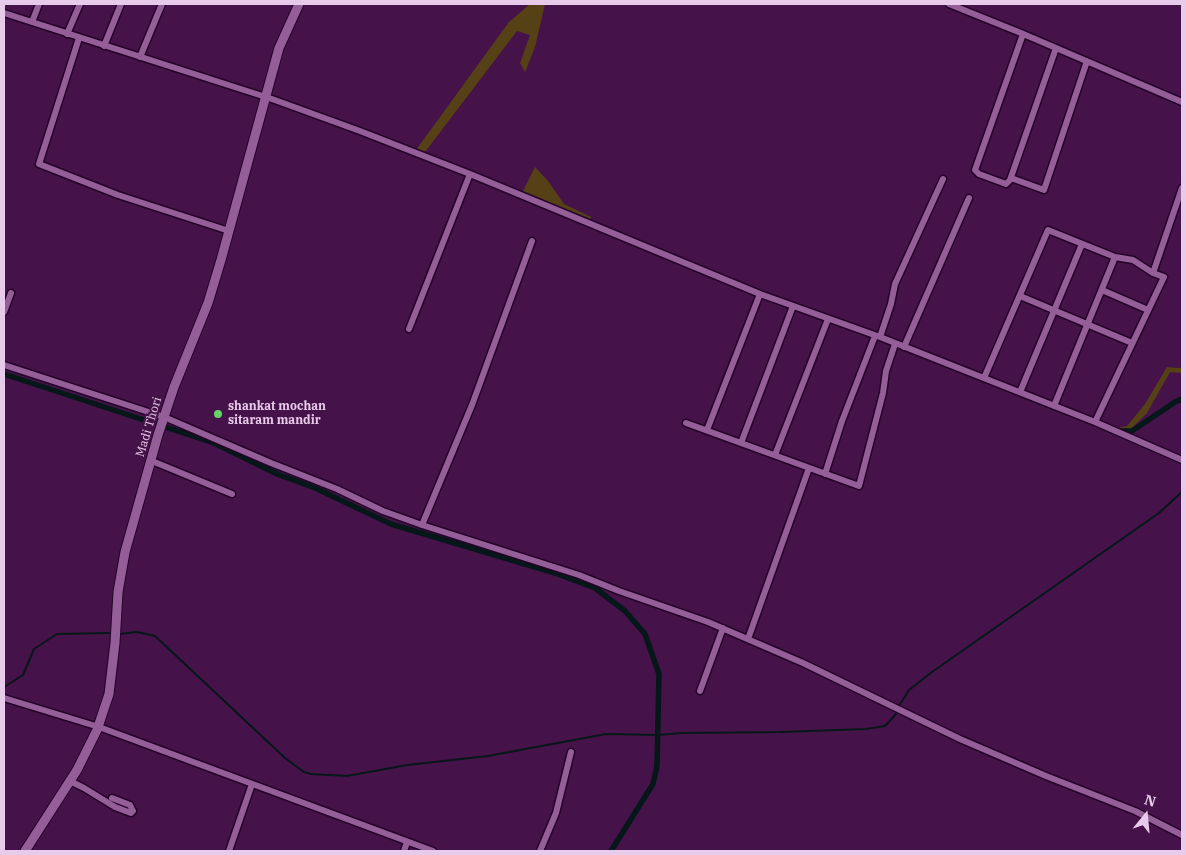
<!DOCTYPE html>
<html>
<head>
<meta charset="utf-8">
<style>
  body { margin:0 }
  #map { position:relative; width:1186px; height:855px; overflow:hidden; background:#45134a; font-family:"IBM Plex Serif",serif }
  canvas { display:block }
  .frame { position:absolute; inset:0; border:5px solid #e8caea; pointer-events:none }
  .north { position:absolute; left:1121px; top:790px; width:50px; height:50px; -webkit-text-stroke:4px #45134a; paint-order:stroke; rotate:17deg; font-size:14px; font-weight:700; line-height:20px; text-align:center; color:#e8caea }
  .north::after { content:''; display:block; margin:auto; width:18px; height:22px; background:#e8caea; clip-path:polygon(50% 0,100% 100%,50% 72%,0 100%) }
</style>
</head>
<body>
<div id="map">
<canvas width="1186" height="855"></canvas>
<div class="frame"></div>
<div class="north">N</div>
</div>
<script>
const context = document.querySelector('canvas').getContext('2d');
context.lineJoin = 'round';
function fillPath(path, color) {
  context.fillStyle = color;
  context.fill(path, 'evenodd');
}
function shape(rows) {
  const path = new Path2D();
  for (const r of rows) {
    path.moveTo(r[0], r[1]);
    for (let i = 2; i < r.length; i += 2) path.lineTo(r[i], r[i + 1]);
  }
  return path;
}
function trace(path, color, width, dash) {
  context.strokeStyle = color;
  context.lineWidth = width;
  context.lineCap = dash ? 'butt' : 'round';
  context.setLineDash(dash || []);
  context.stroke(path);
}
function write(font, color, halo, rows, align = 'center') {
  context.font = font + ' "IBM Plex Serif",serif';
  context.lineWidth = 4.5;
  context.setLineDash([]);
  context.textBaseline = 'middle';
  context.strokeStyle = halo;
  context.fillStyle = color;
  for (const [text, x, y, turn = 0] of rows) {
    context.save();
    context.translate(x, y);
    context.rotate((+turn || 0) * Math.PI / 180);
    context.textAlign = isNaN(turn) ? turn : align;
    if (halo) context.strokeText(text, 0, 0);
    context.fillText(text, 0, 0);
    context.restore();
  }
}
const green = shape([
  [530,4,545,4,535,47,525,72,520,63,530,35,517,31,425,152,416,150,509,22],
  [535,167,548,181,564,204,591,217,590,221,522,193],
  [1167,367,1180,368,1182,369,1182,373,1170,372,1147,413,1128,432,1118,428,1127,426,1145,404]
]);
const stream = shape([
  [120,634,137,632,155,636,285,758,304,772,311,774,347,776,407,765,488,756,606,734,658,735,682,733,781,732,866,729,885,726,896,714],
  [4,687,23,675,34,649,57,634,109,633],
  [899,706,909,690,932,672,1159,513,1182,492]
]);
const canal = shape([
  [4,374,214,443,277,474,315,488,391,524,555,573,595,588,625,611,645,634,659,674,657,766,653,784,611,851],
  [1121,431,1132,431,1175,402,1182,399]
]);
const minor = shape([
  [949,4,1021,33,1182,102],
  [4,13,272,99,360,131,470,174,760,294,880,337,1095,422,1182,460],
  [32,22,39,4],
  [67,34,80,4],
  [1023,34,975,170,979,174,1006,184,1010,180,1056,48],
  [79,38,39,164,118,195,229,231],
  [104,46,121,4],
  [140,57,162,4],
  [1011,178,1044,190,1087,61],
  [1153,273,1182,188],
  [1102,290,1148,310],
  [1020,296,1132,343],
  [4,312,11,293],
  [409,329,470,174],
  [880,337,891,304,895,284,943,179],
  [904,347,969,198],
  [4,365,164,417,271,463,337,489,383,511,422,525,579,575,619,591,708,622,803,663,960,739,1046,776,1135,811,1182,835],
  [984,378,1048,230,1115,257,1133,260,1153,273,1164,277,1095,422],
  [1020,392,1082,244],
  [1054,406,1115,257],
  [686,423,859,486,883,393,886,371,895,344],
  [707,430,760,294],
  [741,443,793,306],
  [775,455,828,319],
  [152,461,232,494],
  [825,474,842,421,875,336],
  [422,525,472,405,532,241],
  [748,639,809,468],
  [700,691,723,628],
  [4,698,99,727,433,851],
  [70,781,84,788,115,807,131,813,133,811,130,805,112,798],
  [229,851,252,784],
  [404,851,407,842],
  [540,851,556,813,571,752]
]);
const secondary = shape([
  [25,851,77,770,97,730,109,694,115,643,118,592,125,552,158,435,174,387,208,303,221,260,279,48,299,4]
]);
const markers = [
  [218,414,5,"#65d467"]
];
const poiNames = [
  ["shankat mochan",228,407],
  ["sitaram mandir",228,421]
];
const streetNames = [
  ["Madi Thori",149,427,-73]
];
fillPath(green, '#554115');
trace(stream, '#061719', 2);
trace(canal, '#061719', 5.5);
trace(minor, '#26022a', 9);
trace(secondary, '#26022a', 11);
trace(minor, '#945f99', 6);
trace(secondary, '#945f99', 9);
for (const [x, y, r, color] of markers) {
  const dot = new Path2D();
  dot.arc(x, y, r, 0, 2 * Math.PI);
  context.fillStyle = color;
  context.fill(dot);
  trace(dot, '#45134a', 2);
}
write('bold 12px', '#e8caea', '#45134a', poiNames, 'left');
write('12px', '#e8caea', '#45134a', streetNames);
</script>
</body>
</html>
